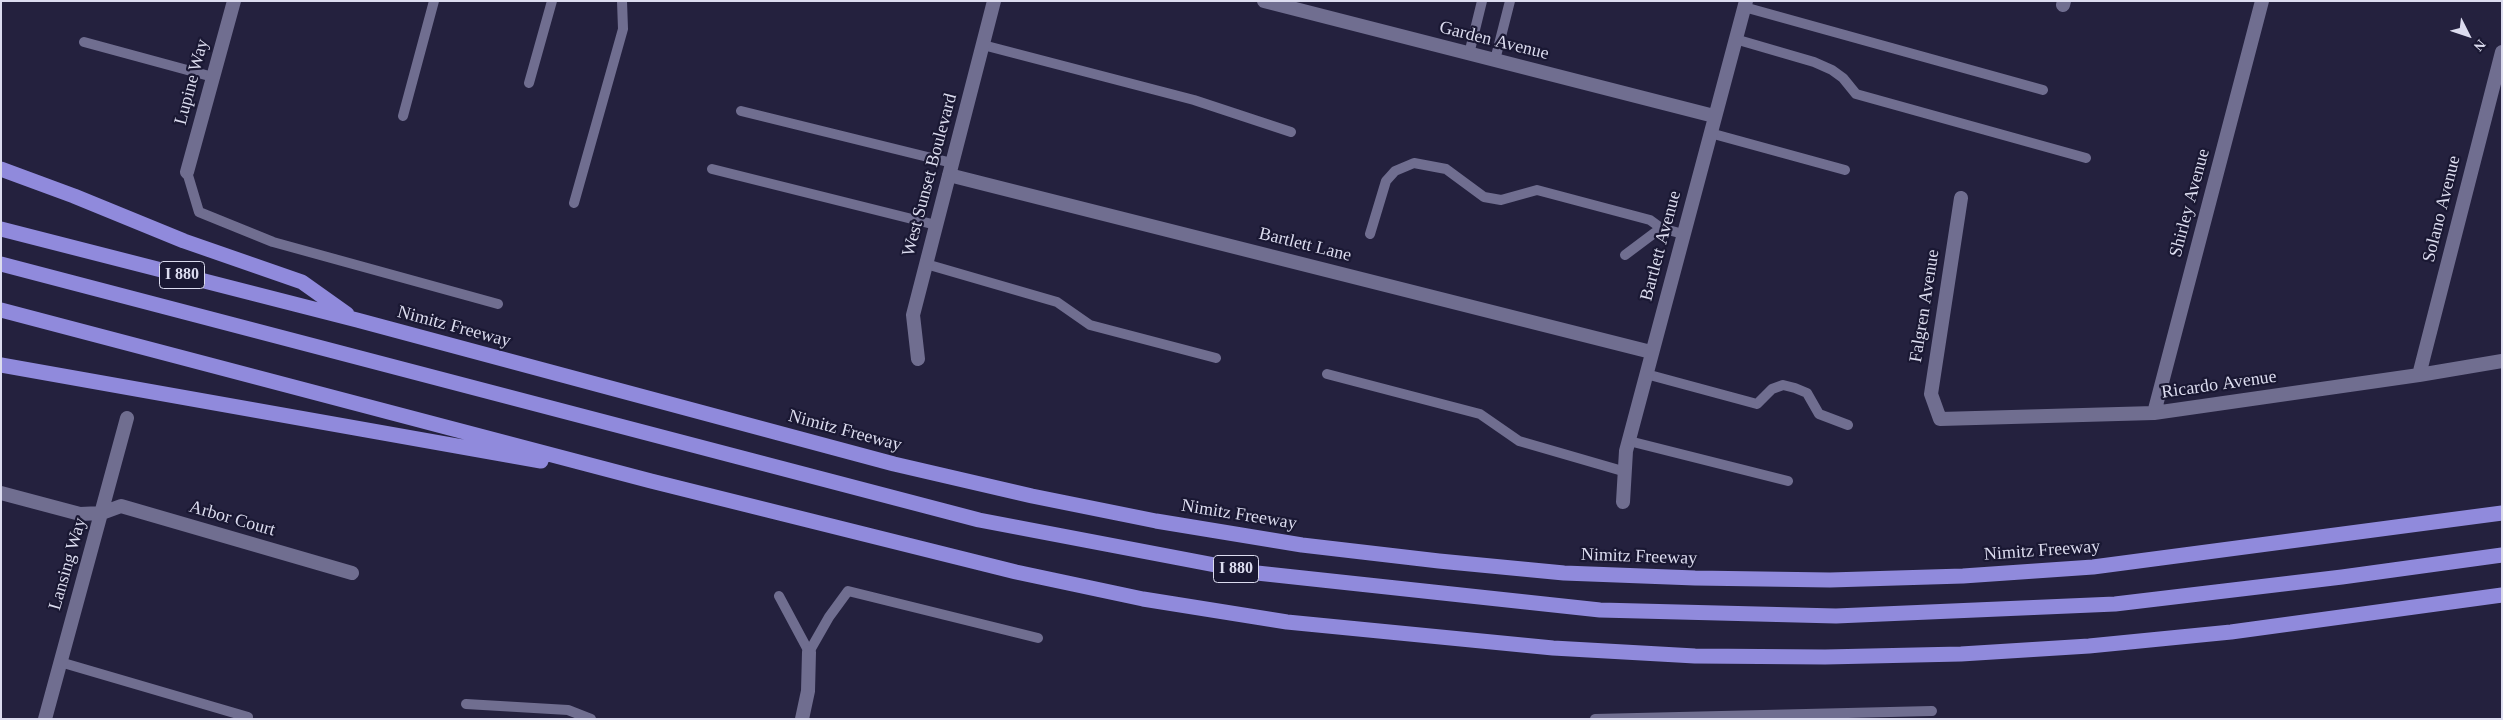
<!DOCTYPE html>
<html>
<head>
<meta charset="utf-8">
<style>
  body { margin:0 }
  #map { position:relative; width:2503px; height:720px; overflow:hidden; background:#24213e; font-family:Georgia,serif }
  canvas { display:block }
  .frame { position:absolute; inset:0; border:2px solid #dcdcef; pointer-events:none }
  .north { position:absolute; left:2443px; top:10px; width:50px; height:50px; -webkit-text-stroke:4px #1a1833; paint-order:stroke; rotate:131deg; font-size:14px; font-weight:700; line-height:20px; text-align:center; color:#dcdcef }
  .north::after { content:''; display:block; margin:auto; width:18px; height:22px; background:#dcdcef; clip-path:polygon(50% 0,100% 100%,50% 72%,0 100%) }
</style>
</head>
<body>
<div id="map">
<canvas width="2503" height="720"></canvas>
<div class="frame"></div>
<div class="north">N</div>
</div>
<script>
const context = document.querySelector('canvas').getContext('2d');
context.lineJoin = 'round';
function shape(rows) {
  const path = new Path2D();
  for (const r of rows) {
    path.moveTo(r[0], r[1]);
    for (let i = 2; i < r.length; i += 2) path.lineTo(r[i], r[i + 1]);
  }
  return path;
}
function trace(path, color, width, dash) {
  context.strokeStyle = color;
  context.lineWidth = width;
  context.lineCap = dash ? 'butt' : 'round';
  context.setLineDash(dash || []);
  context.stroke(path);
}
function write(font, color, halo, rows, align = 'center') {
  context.font = font + ' Georgia,serif';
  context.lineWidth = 4.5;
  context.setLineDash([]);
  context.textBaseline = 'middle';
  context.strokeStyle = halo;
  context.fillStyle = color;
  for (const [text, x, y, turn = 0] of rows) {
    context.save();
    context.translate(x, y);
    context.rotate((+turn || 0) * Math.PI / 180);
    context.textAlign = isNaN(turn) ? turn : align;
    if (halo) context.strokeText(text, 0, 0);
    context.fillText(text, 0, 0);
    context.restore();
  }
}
const service = shape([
  [1744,7,2043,90],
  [1735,39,1814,62,1832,70,1843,78,1856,94,2086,158],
  [84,42,213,77],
  [983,45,1194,100,1291,132],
  [1469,54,1482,1],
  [1495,60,1510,1],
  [529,83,552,1],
  [741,111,952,163],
  [403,116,434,1],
  [1710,133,1845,170],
  [712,169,936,225],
  [187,172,199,212,273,242,498,304],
  [574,203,623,29,622,1],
  [1370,234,1386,181,1395,171,1414,163,1446,169,1484,197,1501,200,1537,190,1650,220,1661,228,1683,234],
  [1625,255,1661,228],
  [926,264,1057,302,1090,325,1216,358],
  [1327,374,1480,414,1519,441,1626,472],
  [1646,374,1757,404,1772,389,1783,385,1795,388,1807,393,1819,414,1848,425],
  [1629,441,1788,481],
  [779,596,809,652],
  [809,652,829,617,848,591,1038,638],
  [60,662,248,717],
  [466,704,568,710,591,719],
  [1595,719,1932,711]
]);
const minor = shape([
  [1264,1,1714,116],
  [2063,5,2064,1],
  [187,172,234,1],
  [949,175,1651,352],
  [1961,198,1931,394,1940,419,2154,413,2419,375,2502,361],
  [918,359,913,315,994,1],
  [2419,375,2502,52],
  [2154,413,2262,1],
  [1,493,80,514,102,513,121,506,352,573],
  [1623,502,1626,451,1746,1],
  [45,719,127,418],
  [802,719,808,691,809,652]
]);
const motorway = shape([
  [1,169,74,196,184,241,302,282,347,314],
  [1,229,357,320,894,464,1032,496,1156,521,1302,545,1439,561,1564,573,1695,578,1830,580,1963,576,2093,567,2502,513],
  [1,264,979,520,1257,573,1600,610,1836,616,2115,604,2342,577,2502,555],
  [1,310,651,481,1016,572,1143,599,1287,622,1553,648,1695,656,1825,657,1961,654,2089,646,2231,632,2502,595],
  [1,365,541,461]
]);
const shields = [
  [182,275,45],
  [1236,569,45]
];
const shieldNames = [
  ["I 880",182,275],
  ["I 880",1236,569]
];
const streetNames = [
  ["Garden Avenue",1494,41,14],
  ["Lupine Way",192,82,-75],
  ["West Sunset Boulevard",930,175,-75],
  ["Shirley Avenue",2190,203,-75],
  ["Solano Avenue",2442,209,-76],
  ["Bartlett Lane",1305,245,14],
  ["Bartlett Avenue",1661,246,-75],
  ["Falgren Avenue",1925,306,-81],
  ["Nimitz Freeway",454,327,15],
  ["Ricardo Avenue",2219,385,-8],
  ["Nimitz Freeway",845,431,15],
  ["Nimitz Freeway",1239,515,9],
  ["Arbor Court",232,519,16],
  ["Nimitz Freeway",2042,551,-4],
  ["Nimitz Freeway",1639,557,2],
  ["Lansing Way",68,564,-74]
];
trace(service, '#706e90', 10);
trace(minor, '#706e90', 14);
trace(motorway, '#908adc', 15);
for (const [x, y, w] of shields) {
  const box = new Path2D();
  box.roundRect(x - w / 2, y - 13.5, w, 27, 4);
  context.fillStyle = '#1a1833';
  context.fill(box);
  trace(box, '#dcdcef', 1);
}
write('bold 16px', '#dcdcef', null, shieldNames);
write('18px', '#dcdcef', '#1a1833', streetNames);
</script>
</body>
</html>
